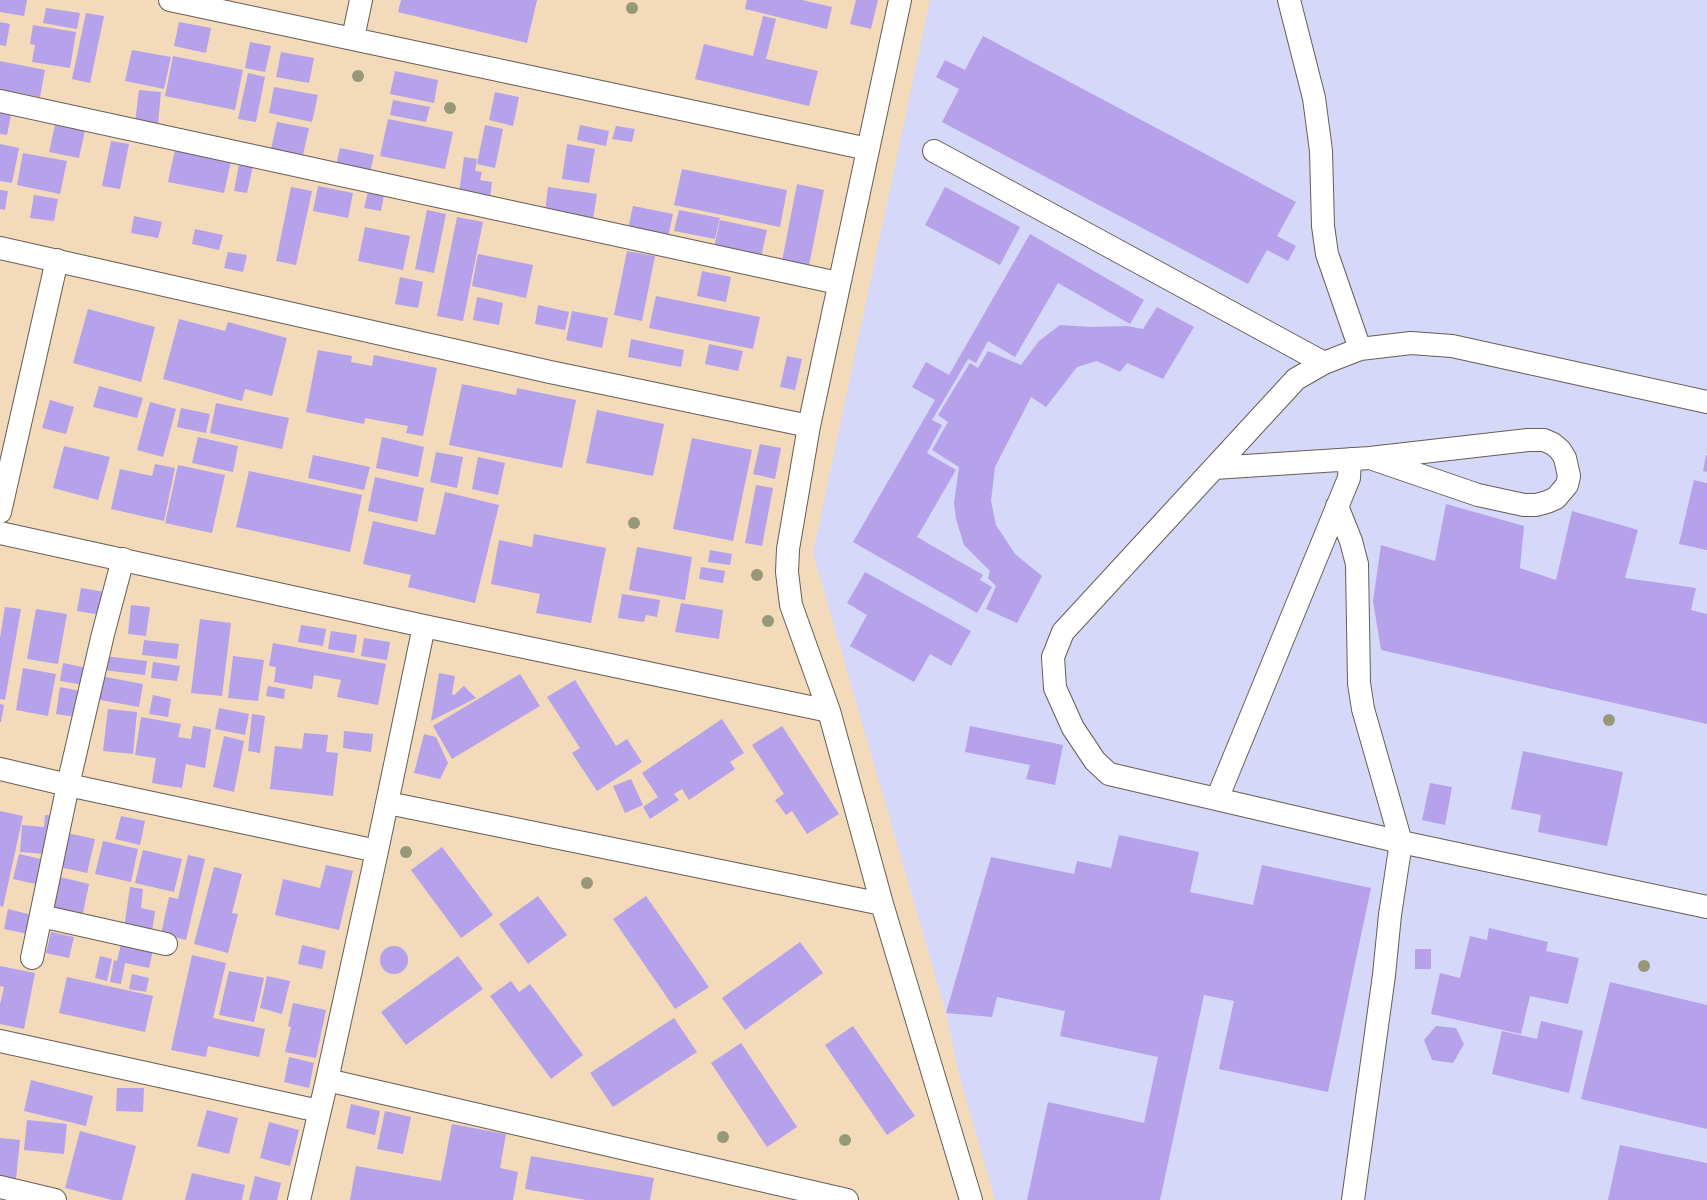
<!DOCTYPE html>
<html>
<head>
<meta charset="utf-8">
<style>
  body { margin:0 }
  canvas { display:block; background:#f2dabb }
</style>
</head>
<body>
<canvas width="1707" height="1200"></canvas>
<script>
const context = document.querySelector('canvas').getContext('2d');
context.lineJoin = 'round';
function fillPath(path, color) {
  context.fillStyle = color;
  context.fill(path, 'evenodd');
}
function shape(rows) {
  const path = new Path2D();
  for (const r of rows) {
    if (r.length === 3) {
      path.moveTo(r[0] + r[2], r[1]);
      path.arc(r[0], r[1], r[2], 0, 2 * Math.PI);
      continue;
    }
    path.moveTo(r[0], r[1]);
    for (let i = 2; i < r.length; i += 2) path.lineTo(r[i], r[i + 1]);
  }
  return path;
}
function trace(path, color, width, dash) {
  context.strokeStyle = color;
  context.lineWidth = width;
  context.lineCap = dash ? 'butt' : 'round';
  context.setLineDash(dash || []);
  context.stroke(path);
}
const built = shape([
  [930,0,1707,0,1707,1200,995,1200,958,1070,946,1013,813,553]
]);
const building = shape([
  [0,0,27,0,24,16,0,12],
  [401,0,537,0,527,43,398,12],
  [747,0,802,0,832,7,827,29,745,9],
  [856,0,878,0,871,29,850,24],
  [46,8,80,13,77,29,43,23],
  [86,13,104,16,90,83,72,79],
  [763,16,776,19,766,59,818,71,809,106,695,79,704,44,753,56],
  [0,22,10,24,6,46,0,45],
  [179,22,211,28,206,53,174,46],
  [33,25,76,32,70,68,32,62,35,45,30,44],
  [983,36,1296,202,1277,236,1296,246,1288,261,1267,250,1248,284,942,122,959,89,936,77,945,60,965,70],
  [250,42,271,46,265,72,245,68],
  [132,50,171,57,164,89,125,81],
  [281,52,314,58,309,83,276,77],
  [173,56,243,70,235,110,165,96],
  [0,61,45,70,40,97,0,89],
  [395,71,438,80,434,103,390,94],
  [248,73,265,77,256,122,238,119],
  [274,87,318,95,312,122,269,113],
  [139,90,161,92,158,124,135,122],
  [495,92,519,97,513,126,489,120],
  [393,100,430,107,426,122,390,115],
  [0,113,11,115,7,135,0,134],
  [388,119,453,132,445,169,380,156],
  [277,122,309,128,303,155,271,149],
  [55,125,85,130,79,158,49,152],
  [485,125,503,129,495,168,477,164],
  [580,125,609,131,606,146,577,140],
  [616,126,635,129,632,142,612,139],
  [111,141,129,144,120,189,102,186],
  [0,144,19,148,12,183,0,181],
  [567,144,595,149,589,183,562,179],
  [340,148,374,155,370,173,336,166],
  [175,150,231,161,224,193,168,182],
  [23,153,67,161,60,194,17,185],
  [464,157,477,159,475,171,482,172,480,180,492,182,490,198,459,193],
  [239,164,253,166,247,193,234,191],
  [682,169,787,190,780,227,674,205],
  [797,184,824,190,809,266,782,261],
  [318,186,353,193,348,218,313,211],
  [291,187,312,191,296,265,276,261],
  [548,187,597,194,593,219,545,212],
  [945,187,1020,227,1000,265,925,225],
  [0,190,8,191,5,210,0,209],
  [368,192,384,195,381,211,364,208],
  [34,195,58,199,54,221,30,218],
  [633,206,673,214,668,237,628,229],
  [427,210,446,214,434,273,415,269],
  [679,210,720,218,715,239,674,231],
  [134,216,162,222,158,238,131,233],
  [457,217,483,222,463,321,437,316],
  [720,220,767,230,761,257,714,248],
  [365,227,410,236,403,270,358,261],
  [195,229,223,235,219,250,192,244],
  [1030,234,1144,300,1130,324,1058,283,1015,357,988,341,976,363,968,359,932,420,942,425,927,453,956,470,917,537,983,575,980,580,992,587,977,613,853,542,935,400,912,387,926,362,949,375],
  [627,251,655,256,642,321,614,315],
  [228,252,247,255,243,272,224,268],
  [478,254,533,265,526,298,472,286],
  [702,271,731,277,726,302,697,296],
  [400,277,423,282,418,308,395,304],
  [656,296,760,317,753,349,649,328],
  [477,297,503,303,499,325,473,320],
  [538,305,569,312,565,330,535,324],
  [1157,307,1194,327,1163,379,1127,363,1120,372,1097,361,1077,367,1046,407,1031,397,995,467,991,501,996,525,1015,554,1042,576,1017,623,986,609,996,586,988,578,990,571,964,545,956,519,954,503,959,467,932,450,948,422,938,415,970,363,978,368,988,351,1021,365,1039,341,1060,325,1091,327,1127,326,1143,329],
  [88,309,155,327,141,382,73,363],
  [572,311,608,318,602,348,566,340],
  [179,319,225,331,228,322,287,338,272,396,245,389,242,401,163,379],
  [631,339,684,350,681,367,628,357],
  [709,344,743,351,738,371,705,364],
  [318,350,352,356,351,362,372,366,374,355,437,368,423,436,406,433,408,426,365,418,364,424,306,412],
  [787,356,802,359,795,390,780,387],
  [462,384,516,395,517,388,576,400,562,468,449,445],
  [99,386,143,398,137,418,93,407],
  [50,400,74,407,66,434,42,428],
  [150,402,176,409,163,457,137,450],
  [216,403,289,418,282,449,210,433],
  [181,408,210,414,206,433,177,427],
  [597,410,664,424,653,476,586,463],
  [198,437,238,446,233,472,192,463],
  [382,437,424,447,418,477,376,468],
  [692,438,752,450,733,541,673,529],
  [760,444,781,448,775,479,753,474],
  [64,446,110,457,98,500,53,488],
  [436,452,463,457,457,488,430,482],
  [313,455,370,467,364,490,308,478],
  [1706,455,1707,455,1707,472,1703,471],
  [478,457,505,463,498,495,472,489],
  [155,464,175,468,164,521,111,509,120,469,152,476],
  [178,465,225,475,212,533,165,523],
  [249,471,362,495,350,552,236,527],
  [375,477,424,488,417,522,368,511],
  [1694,480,1707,483,1707,550,1679,544],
  [756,485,773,488,762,546,745,543],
  [445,492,499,505,475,603,408,587,411,575,363,564,373,521,435,535],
  [1446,504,1524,526,1520,568,1556,580,1572,511,1638,530,1625,578,1696,588,1691,610,1707,614,1707,724,1381,650,1373,601,1381,545,1435,561],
  [534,534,606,548,591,623,536,613,540,594,491,584,499,540,532,547],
  [637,547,692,557,685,600,629,590],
  [710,550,732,554,730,565,708,562],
  [701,567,725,571,723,583,699,579],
  [865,572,971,631,951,666,930,654,914,682,850,646,867,615,847,603],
  [81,588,105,592,101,615,77,611],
  [622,594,660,600,657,617,646,615,644,622,618,618],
  [681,603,723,610,719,639,675,632],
  [131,605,150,607,146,636,128,634],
  [5,607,21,609,5,700,0,699,0,638],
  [36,609,67,614,58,664,27,659],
  [200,619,231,623,222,696,191,693],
  [301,625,326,629,323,646,298,642],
  [331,631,357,635,354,653,328,649],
  [364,638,390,642,387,660,361,656],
  [144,640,179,644,177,659,142,655],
  [273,643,386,664,378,705,337,697,341,680,314,675,312,689,274,682,276,667,269,666],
  [104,656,147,661,145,675,103,670],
  [233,656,264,660,258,701,228,698],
  [153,662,180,666,177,681,151,678],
  [63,663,87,668,84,685,60,681],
  [23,668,56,674,48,716,16,710],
  [439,673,455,676,452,694,454,695,464,686,476,698,431,721],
  [520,674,540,706,452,759,433,726],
  [100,676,143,684,139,707,95,699],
  [575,680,616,746,627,739,642,762,597,791,572,753,580,748,547,697],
  [268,686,285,689,284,699,266,696],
  [60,687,86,692,82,718,56,714],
  [153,695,171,699,168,717,149,714],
  [0,704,4,705,1,722,0,722],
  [219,708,249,714,245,735,215,729],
  [108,709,137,712,133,754,103,751],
  [252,714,265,716,260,753,248,751],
  [141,717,181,724,178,737,191,739,193,726,211,729,205,768,186,764,182,788,152,783,156,758,135,755],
  [722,719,744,753,730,762,735,769,689,800,682,789,674,794,679,800,650,819,643,807,658,797,642,773],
  [782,726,839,814,807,834,792,811,786,815,775,800,784,794,752,745],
  [970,726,1063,745,1055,785,1026,779,1030,765,965,752],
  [344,731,373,734,371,752,343,748],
  [304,733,328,735,326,752,338,753,333,796,270,789,275,746,302,749],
  [424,734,436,737,448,763,440,779,414,773],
  [224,736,244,741,234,792,213,787],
  [1523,751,1623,772,1607,846,1538,832,1541,815,1511,809],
  [631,779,643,805,625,813,613,786],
  [1430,783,1452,787,1445,825,1422,820],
  [0,811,23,816,3,907,0,906],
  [45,815,59,816,45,854,20,852,22,825,44,827],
  [121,816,145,821,140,845,115,839],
  [67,833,95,839,87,873,60,867],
  [1119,835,1199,852,1190,892,1253,905,1262,865,1371,888,1328,1092,1219,1069,1234,1001,1204,995,1160,1200,1027,1200,1048,1102,1144,1123,1158,1057,1060,1036,1065,1011,997,997,992,1017,946,1013,991,857,1074,874,1077,861,1111,868],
  [103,841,138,849,131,882,95,874],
  [442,847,493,915,461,938,411,870],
  [143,850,182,859,174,892,135,883],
  [19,854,50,861,45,886,13,879],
  [188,855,205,859,186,940,161,934,169,897,178,899],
  [326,865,353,871,339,930,275,915,283,879,320,888],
  [214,867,242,874,232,913,238,914,228,953,194,944],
  [56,876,89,884,82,918,48,911],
  [130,887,143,889,141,908,155,911,152,932,124,928],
  [538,896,567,935,528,964,499,924],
  [646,896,709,987,675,1009,613,919],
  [8,909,32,915,28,934,4,929],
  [1489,928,1548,942,1546,951,1579,958,1568,1004,1530,996,1521,1034,1431,1014,1440,973,1460,978,1470,936,1487,940],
  [51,932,74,937,69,958,46,953],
  [122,940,154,946,149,968,125,963,121,984,110,982,114,960,117,961],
  [800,942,823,973,745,1030,722,998],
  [302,945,326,951,322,969,298,964],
  [394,960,14],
  [1415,949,1431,949,1431,969,1415,969],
  [192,955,226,963,213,1018,265,1029,259,1057,208,1046,206,1057,171,1050],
  [100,956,112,959,107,981,95,978],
  [458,956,483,989,406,1045,381,1012],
  [0,966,35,973,24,1029,0,1024,0,1004,4,987,0,986],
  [229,971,264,978,254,1022,219,1015],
  [132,974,149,978,146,992,129,989],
  [267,976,290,981,282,1014,260,1008],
  [67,977,153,996,145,1032,59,1013],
  [511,981,519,992,530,984,583,1055,551,1079,490,996],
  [1610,982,1707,1005,1707,1129,1581,1099],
  [293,1003,326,1010,316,1058,285,1052,291,1027,288,1026],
  [674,1018,697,1052,613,1107,590,1073],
  [1541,1021,1583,1031,1569,1093,1492,1074,1502,1031,1537,1039],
  [853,1026,915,1116,887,1135,825,1045],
  [1436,1026,1456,1028,1464,1044,1453,1063,1432,1060,1424,1040],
  [741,1043,797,1127,767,1147,711,1063],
  [289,1057,314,1063,309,1088,284,1082],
  [31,1080,93,1096,86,1126,24,1111],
  [117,1088,144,1088,143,1112,116,1111],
  [351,1104,380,1111,375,1135,346,1128],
  [207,1110,238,1118,229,1154,197,1146],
  [385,1111,411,1117,403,1154,377,1149],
  [27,1120,67,1124,64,1154,24,1150],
  [269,1122,299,1130,290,1166,260,1158],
  [452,1124,506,1134,500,1168,518,1172,513,1200,350,1200,356,1166,441,1181],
  [80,1131,136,1146,122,1200,112,1200,65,1188],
  [0,1138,20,1140,16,1179,0,1178],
  [1620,1145,1707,1163,1707,1200,1608,1200],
  [531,1156,654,1178,650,1200,586,1200,525,1189],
  [192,1173,245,1185,242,1200,185,1200],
  [255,1176,281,1183,277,1200,249,1200]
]);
const minor = shape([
  [170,0,868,149],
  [900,0,809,426,788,549,787,572,791,605,829,711,882,904,971,1200],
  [1289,0,1314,98,1321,151,1323,226,1327,254,1360,349],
  [353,38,361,0],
  [0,101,838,283],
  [934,151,1324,363],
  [0,248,550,372,809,426],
  [1707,402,1452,346,1411,343,1360,349,1324,363,1296,379,1063,632,1053,657,1055,688,1073,728,1095,761,1109,774,1401,842,1707,907],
  [1214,468,1370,458,1528,440,1544,440,1553,444,1560,450,1565,458,1569,476,1567,485,1556,498,1547,502,1536,505,1524,505,1478,495,1370,458],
  [1337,506,1351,541,1357,564,1359,683,1363,709,1401,842,1390,915,1384,975,1353,1200],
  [0,512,57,260],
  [0,533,424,626,829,711],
  [0,769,68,785,377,851],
  [1217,799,1349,478,1350,459],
  [388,803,882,904],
  [41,916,166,944],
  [32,958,68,785,103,634,123,559],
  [0,1041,319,1111],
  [327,1080,847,1200],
  [0,1187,55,1200],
  [299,1200,327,1080,377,851,424,626]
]);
const trees = [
  [632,8],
  [358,76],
  [450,108],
  [634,523],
  [757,575],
  [768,621],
  [1609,720],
  [406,852],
  [587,883],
  [1644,966],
  [723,1137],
  [845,1140]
];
fillPath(built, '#d6d8f9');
fillPath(building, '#b6a1eb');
trace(minor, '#675e54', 24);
trace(minor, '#fff', 22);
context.fillStyle = '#979878';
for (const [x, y] of trees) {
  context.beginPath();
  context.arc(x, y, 6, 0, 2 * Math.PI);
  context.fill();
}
</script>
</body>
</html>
